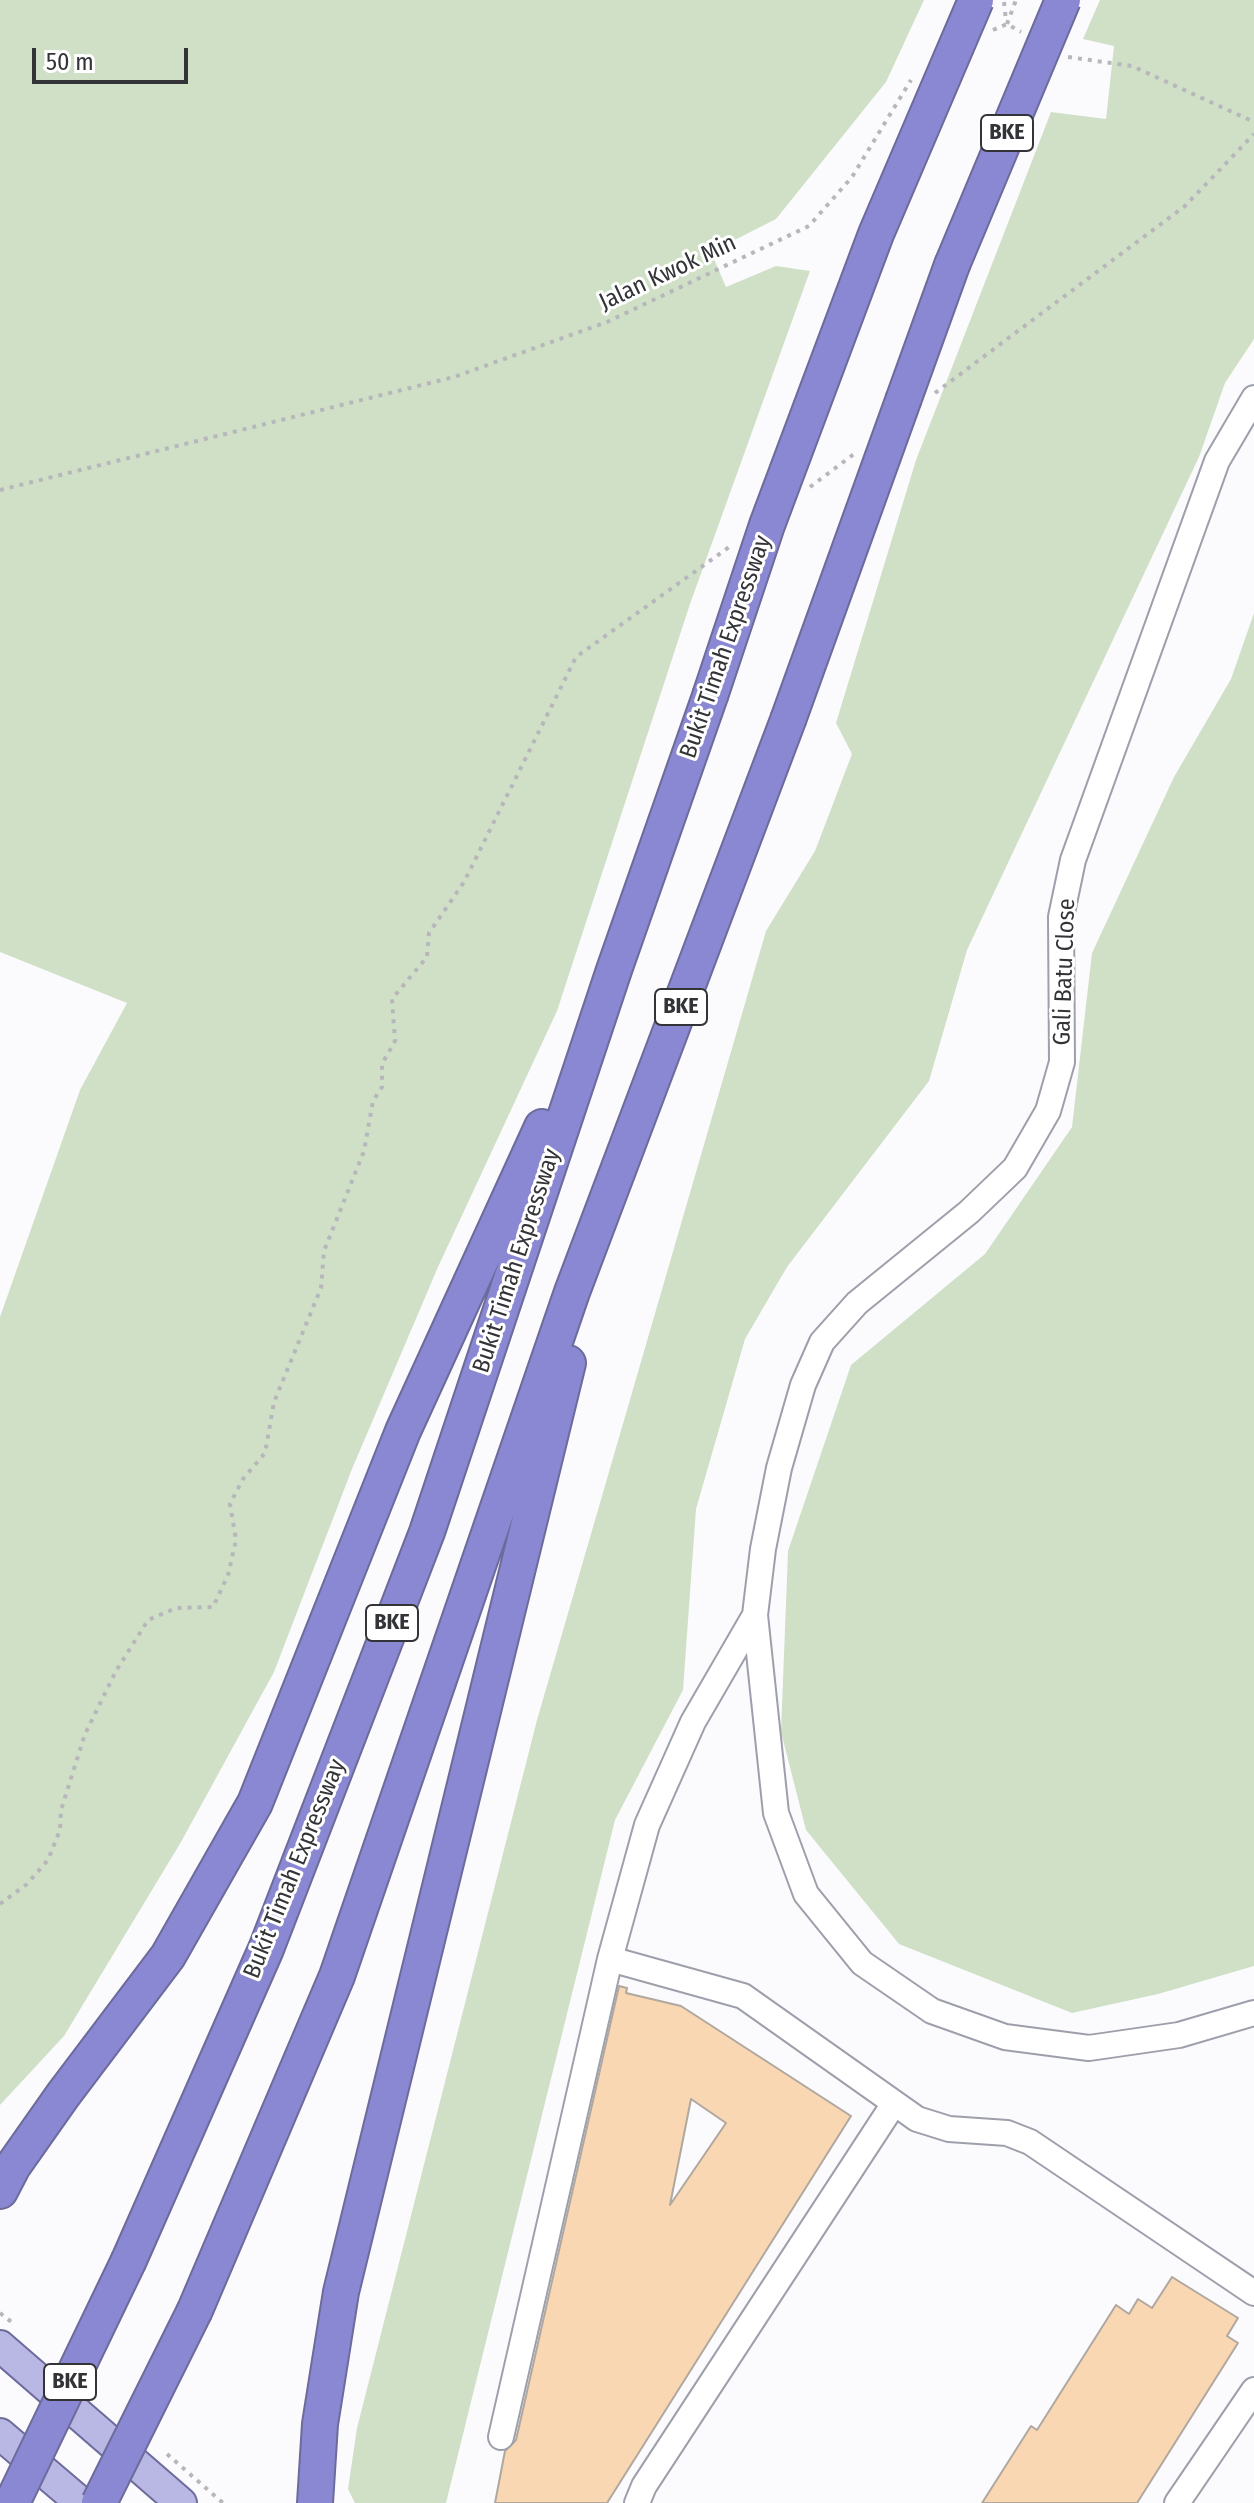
<!DOCTYPE html>
<html>
<head>
<meta charset="utf-8">
<style>
  body { margin:0 }
  #map { position:relative; width:1254px; height:2503px; overflow:hidden; background:#fbfbfe; font-family:"Fira Sans Condensed",sans-serif }
  canvas { display:block }
  .scale { position:absolute; left:32px; top:48px; width:156px; height:36px; box-sizing:border-box; border:4px solid #333438; border-top:0; padding-left:10px; font-size:24px; line-height:28px; white-space:nowrap; color:#333438; -webkit-text-stroke:6px #fff; paint-order:stroke }
</style>
</head>
<body>
<div id="map">
<canvas width="1254" height="2503"></canvas>
<div class="scale">50 m</div>
</div>
<script>
const context = document.querySelector('canvas').getContext('2d');
context.lineJoin = 'round';
function fillPath(path, color) {
  context.fillStyle = color;
  context.fill(path, 'evenodd');
}
function shape(rows) {
  const path = new Path2D();
  for (const r of rows) {
    path.moveTo(r[0], r[1]);
    for (let i = 2; i < r.length; i += 2) path.lineTo(r[i], r[i + 1]);
  }
  return path;
}
function trace(path, color, width, dash) {
  context.strokeStyle = color;
  context.lineWidth = width;
  context.lineCap = dash ? 'butt' : 'round';
  context.setLineDash(dash || []);
  context.stroke(path);
}
function write(font, color, halo, rows, align = 'center') {
  context.font = font + ' "Fira Sans Condensed",sans-serif';
  context.lineWidth = 6;
  context.setLineDash([]);
  context.textBaseline = 'middle';
  context.strokeStyle = halo;
  context.fillStyle = color;
  for (const [text, x, y, turn = 0] of rows) {
    context.save();
    context.translate(x, y);
    context.rotate((+turn || 0) * Math.PI / 180);
    context.textAlign = isNaN(turn) ? turn : align;
    if (halo) context.strokeText(text, 0, 0);
    context.fillText(text, 0, 0);
    context.restore();
  }
}
const green = shape([
  [0,0,924,0,886,82,776,219,711,252,726,287,776,266,810,271,690,604,557,1011,438,1267,352,1469,274,1672,181,1842,64,2036,0,2105,0,1317,80,1090,127,1003,0,952],
  [1100,0,1254,0,1254,339,1225,383,1199,457,967,950,929,1081,787,1267,745,1339,696,1509,683,1690,615,1820,446,2503,355,2503,348,2489,357,2428,537,1720,766,931,815,851,852,754,836,723,916,460,1051,112,1106,119,1114,46,1083,39],
  [1254,613,1254,1966,1158,1994,1072,2013,899,1944,806,1830,781,1732,788,1551,851,1365,985,1254,1072,1127,1092,953,1174,777,1231,679]
]);
const building = shape([
  [619,1986,627,1988,626,1993,681,2006,851,2116,607,2503,495,2503,505,2451,516,2440,619,1986],
  [691,2099,726,2123,670,2205,691,2099],
  [1172,2277,1238,2318,1227,2336,1238,2343,1137,2503,982,2503,1031,2426,1037,2430,1116,2305,1129,2314,1138,2299,1152,2308,1172,2277]
]);
const path = shape([
  [1004,2,1006,21],
  [1007,24,1016,0],
  [993,30,1007,24,1021,32],
  [1068,57,1132,66,1254,122],
  [935,393,1185,206,1254,134],
  [810,487,854,454],
  [0,490,454,377,607,322,809,226,852,177,911,80],
  [0,1904,27,1884,48,1860,60,1830,61,1810,85,1734,116,1671,148,1620,176,1608,213,1607,228,1575,236,1540,230,1504,243,1479,265,1453,274,1402,321,1288,324,1251,364,1151,373,1101,382,1087,382,1064,395,1041,392,999,427,957,429,933,464,882,576,657,732,545],
  [0,2313,14,2324],
  [167,2454,223,2503]
]);
const minor = shape([
  [1254,398,1217,461,1073,860,1061,917,1062,1062,1048,1111,1015,1168,969,1212,857,1303,822,1342,803,1385,779,1468,763,1549,755,1615,776,1813,806,1894,862,1963,932,2011,1005,2037,1089,2048,1179,2035,1254,2013],
  [610,1959,743,1996,917,2119,949,2129,1007,2133,1030,2142,1254,2293],
  [501,2437,610,1959,647,1825,693,1722,755,1615],
  [637,2503,644,2486,893,2105],
  [1177,2503,1254,2390]
]);
const major = shape([
  [0,2346,181,2503],
  [0,2434,81,2503]
]);
const highway = shape([
  [904,398,952,265],
  [0,2191,13,2166,63,2095,168,1956,255,1803,403,1431,542,1127],
  [129,2260,266,1949,427,1532,614,970,710,696],
  [195,2310,337,1976,572,1292,788,720],
  [315,2503,320,2424,341,2292,568,1363]
]);
const highwayBridge = shape([
  [952,265,1063,0],
  [710,696,767,525,876,234,976,0],
  [788,720,904,398],
  [12,2503,129,2260],
  [99,2503,195,2310]
]);
const shields = [
  [1007,133,52],
  [681,1007,52],
  [392,1623,52],
  [70,2382,52]
];
const shieldNames = [
  ["BKE",1007,133],
  ["BKE",681,1007],
  ["BKE",392,1623],
  ["BKE",70,2382]
];
const streetNames = [
  ["Jalan Kwok Min",668,273,-25],
  ["Bukit Timah Expressway",726,647,-71],
  ["Gali Batu Close",1065,972,-88],
  ["Bukit Timah Expressway",517,1261,-72],
  ["Bukit Timah Expressway",295,1869,-68]
];
fillPath(green, '#cfe0c7');
fillPath(building, '#f9d7b2');
trace(building, '#b0a79f', 2);
trace(minor, '#9d9faa', 28);
trace(major, '#6c6b9c', 34);
trace(highway, '#6c6b9c', 38);
trace(path, '#b7b7bb', 4, [4, 6]);
trace(minor, '#fff', 24);
trace(major, '#b9b8e4', 30);
trace(highway, '#8a88d2', 34);
trace(highwayBridge, '#6c6b9c', 38, []);
trace(highwayBridge, '#8a88d2', 34);
for (const [x, y, w] of shields) {
  const box = new Path2D();
  box.roundRect(x - w / 2, y - 18, w, 36, 6);
  context.fillStyle = '#fff';
  context.fill(box);
  trace(box, '#333438', 2);
}
write('bold 22px', '#333438', null, shieldNames);
write('24px', '#333438', '#fff', streetNames);
</script>
</body>
</html>
